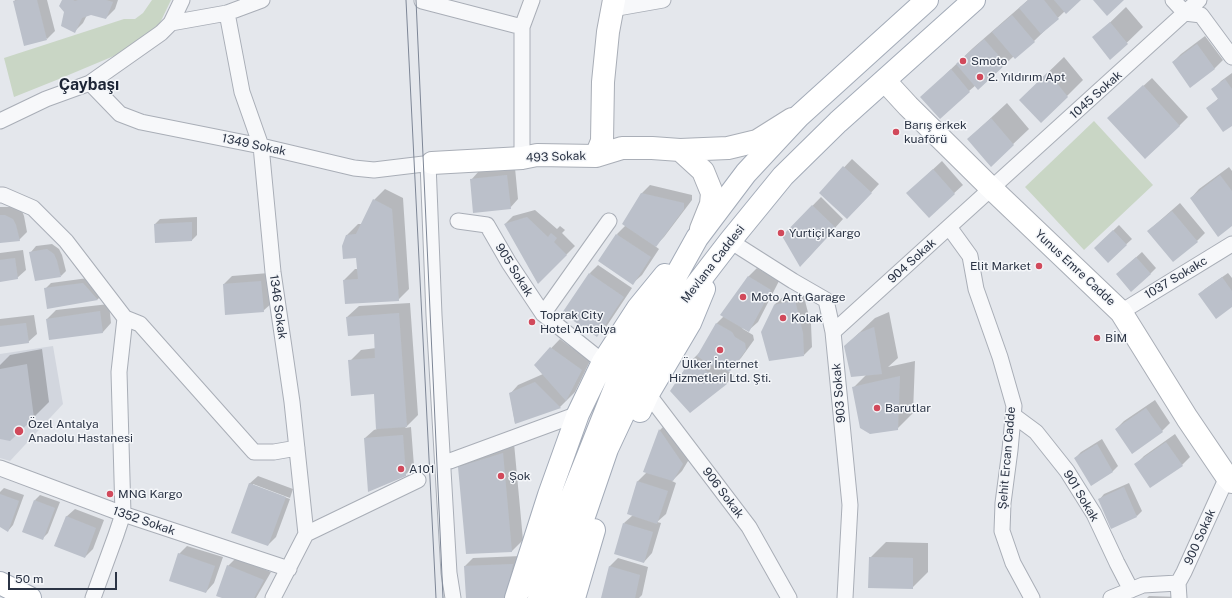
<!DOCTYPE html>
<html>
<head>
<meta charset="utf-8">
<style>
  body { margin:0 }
  #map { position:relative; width:1232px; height:598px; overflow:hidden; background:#e4e7ec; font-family:"Public Sans",sans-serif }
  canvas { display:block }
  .scale { position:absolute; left:8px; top:572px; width:109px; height:18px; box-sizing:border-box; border:2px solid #2b3445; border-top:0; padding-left:5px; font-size:12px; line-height:14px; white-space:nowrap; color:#2b3445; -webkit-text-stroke:3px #f4f6f9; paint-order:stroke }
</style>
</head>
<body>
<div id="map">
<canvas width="1232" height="598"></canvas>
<div class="scale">50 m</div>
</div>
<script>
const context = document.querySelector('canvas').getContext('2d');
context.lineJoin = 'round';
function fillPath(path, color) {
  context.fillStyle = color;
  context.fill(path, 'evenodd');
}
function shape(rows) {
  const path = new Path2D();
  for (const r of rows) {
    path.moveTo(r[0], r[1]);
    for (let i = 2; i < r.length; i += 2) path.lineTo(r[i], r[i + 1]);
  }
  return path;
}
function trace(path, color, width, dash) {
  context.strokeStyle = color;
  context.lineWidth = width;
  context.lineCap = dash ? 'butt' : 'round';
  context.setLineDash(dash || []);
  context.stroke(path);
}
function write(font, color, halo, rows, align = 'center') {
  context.font = font + ' "Public Sans",sans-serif';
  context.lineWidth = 3;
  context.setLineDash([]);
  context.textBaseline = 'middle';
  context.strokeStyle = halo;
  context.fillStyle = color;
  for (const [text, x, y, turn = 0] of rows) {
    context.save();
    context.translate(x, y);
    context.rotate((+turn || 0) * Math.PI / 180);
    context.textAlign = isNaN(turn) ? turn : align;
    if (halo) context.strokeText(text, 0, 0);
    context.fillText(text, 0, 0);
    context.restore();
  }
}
const built = shape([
  [53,346,63,404,10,461,0,458,0,354]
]);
const green = shape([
  [152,0,171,0,159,25,121,53,59,79,14,97,4,58,124,19,135,19,143,13],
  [1094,121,1153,185,1084,250,1025,187]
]);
const shadow = shape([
  [15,0,47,0,55,31,47,39,14,2],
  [63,0,118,0,115,9,106,18,91,14,87,15,83,23,75,31,65,12],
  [1028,0,1079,0,1065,11,1034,41,1015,57,1014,56,979,88,976,85,969,91,922,97,973,48],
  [1126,7,1143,27,1110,59,1094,38],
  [1205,36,1223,60,1215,68,1191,86,1173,62,1181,54],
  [1064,57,1083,80,1041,122,1036,84],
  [1232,73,1232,124,1208,108,1219,98,1213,89,1221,81],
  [1152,78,1188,117,1179,126,1117,110],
  [1007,103,1029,129,991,165,968,139],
  [852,159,879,184,855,210,820,193],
  [942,161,963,185,929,216,916,185],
  [1229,167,1232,171,1232,225,1191,198,1199,189],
  [515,168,518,199,510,208,471,180,479,171],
  [650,185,692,195,692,200,664,237,655,246,659,249,642,275,633,283,617,234,626,225,641,194],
  [385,189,403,198,409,289,398,300,344,280,355,269,358,269,357,257,347,235,358,224,362,224,374,200],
  [821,197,843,219,808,258,783,236],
  [1180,203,1205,233,1197,241,1148,231],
  [0,207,14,207,22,211,24,216,27,232,19,240,0,242],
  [535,210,557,229,560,226,565,230,562,233,575,246,538,283,505,224,513,216],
  [197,217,197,235,192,240,155,224,160,219],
  [1119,225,1132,239,1108,261,1095,248],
  [52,244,59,249,62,255,66,271,61,276,31,252,36,246],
  [23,250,26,270,17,278,0,281,0,253],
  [1142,252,1156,268,1150,274,1123,269],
  [598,265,632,288,606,327,597,336,590,273],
  [757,268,779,281,758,322,749,330,741,326,743,329,753,335,754,340,741,358,728,371,734,376,726,384,671,391,691,361,700,352,717,323,724,316,722,315,749,276],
  [269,273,272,303,263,311,224,284,232,276],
  [1228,273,1232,278,1232,306,1200,294,1205,289],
  [88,278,103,294,98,299,48,308,45,289,51,283],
  [803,293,811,324,812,347,804,355,774,305,783,297],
  [410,303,418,415,405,428,411,427,414,466,405,475,365,438,374,430,377,429,375,393,350,361,361,350,376,348,375,333,347,317,359,306],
  [109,304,111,323,103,332,50,339,47,319,56,310],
  [889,312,898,358,888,367,915,361,913,413,897,429,853,388,866,375,845,346,875,318],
  [34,315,37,334,28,342,0,346,0,319],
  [560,339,590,361,575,392,560,407,515,423,510,394,518,385,543,374,535,365],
  [42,349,49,402,33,418,0,438,0,365,10,355],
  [1155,400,1170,423,1162,431,1116,429,1124,421],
  [668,422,691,456,682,471,672,481,676,483,666,514,657,522,661,523,652,553,644,562,624,523,633,515,638,481,647,472,660,430],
  [1175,434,1190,457,1182,465,1135,465,1144,456],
  [1102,439,1118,466,1113,471,1091,484,1075,458,1081,452],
  [514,443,523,540,512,551,467,553,459,467,470,456],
  [258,476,293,489,290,498,253,484,253,486,290,499,276,537,268,545,249,484],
  [1129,483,1142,511,1137,516,1099,500,1104,494],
  [4,488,24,495,13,525,8,531,0,526,0,492],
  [40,495,60,502,48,533,43,538,35,500],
  [75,509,104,520,93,549,85,557,66,517],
  [886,542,928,543,928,572,912,588,870,558],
  [187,546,223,557,214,583,206,592,179,554],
  [521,556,513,598,467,598,465,566,473,558],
  [236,558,271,572,256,598,225,598,228,566],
  [618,558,648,567,642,595,639,598,602,598,610,566],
  [1149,596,1180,597,1180,598,1147,598]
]);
const building = shape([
  [18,0,37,0,47,40,24,46,13,1],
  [62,0,73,0,75,1,78,0,106,0,113,2,106,19,91,15,82,18,75,33,61,26,64,12,59,6],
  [1028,0,1044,0,1059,19,1041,34,1019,8],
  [1054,0,1081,0,1066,14],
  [1093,0,1124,0,1107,16],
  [1012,15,1035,42,1015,59,992,32],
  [1110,22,1128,44,1110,60,1092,37],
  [984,39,1006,64,978,90,956,64],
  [1197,44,1215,69,1190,88,1172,62],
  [951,69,970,92,940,119,920,97],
  [1048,72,1068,97,1041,123,1019,100],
  [1225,79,1232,89,1232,126,1223,132,1206,108,1218,99,1211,89],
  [1143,85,1180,126,1145,159,1107,118],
  [991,118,1014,145,991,167,967,139],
  [843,166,872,193,847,219,819,193],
  [933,169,955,194,929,218,906,193],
  [507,175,511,209,473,213,470,179],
  [1220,175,1232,191,1232,226,1218,237,1190,198],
  [641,193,684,203,684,209,656,247,622,224],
  [373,199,392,209,399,301,345,304,343,280,358,279,356,258,343,259,342,246,346,235,356,234],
  [812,205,836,228,800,267,782,236],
  [1172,211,1198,242,1173,262,1147,231],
  [0,215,5,215,13,219,16,225,20,241,0,243],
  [527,217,548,237,551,233,557,238,554,242,567,255,538,284,504,224],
  [192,222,192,241,155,243,154,224],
  [1113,230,1127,245,1108,263,1094,248],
  [616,234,651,257,633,285,598,261],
  [47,249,54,254,57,261,61,277,35,281,29,252],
  [1136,257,1151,274,1131,292,1116,274],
  [15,258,18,279,0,282,0,260],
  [589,273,624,297,597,337,562,313],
  [748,276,771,290,749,332,720,315],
  [1222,277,1232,291,1232,307,1216,319,1198,294],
  [261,281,264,312,225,315,223,284],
  [83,283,98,300,47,309,44,288],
  [795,300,803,333,804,356,769,361,761,332,774,305],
  [100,311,103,333,49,340,46,319],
  [399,313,407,427,376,429,374,394,351,396,348,360,375,358,374,334,348,336,346,317],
  [26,323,29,343,0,347,0,326],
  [716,323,732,332,735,337,745,343,746,350,733,368,729,372,716,364,712,366,697,356],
  [874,327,882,374,851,377,844,346,859,333],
  [550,347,582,370,566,401,534,365],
  [690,361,727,384,690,413,670,391],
  [27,364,34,418,10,441,0,439,0,369],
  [900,376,898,430,870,434,860,428,852,387],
  [535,382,561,408,515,424,509,393],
  [1146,408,1163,432,1132,454,1115,429],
  [659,429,683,464,673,481,643,472],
  [403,435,406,476,368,492,364,438],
  [1166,442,1183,466,1150,488,1134,464],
  [1097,444,1113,472,1091,486,1074,458],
  [503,453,512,552,466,554,458,467],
  [637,481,668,491,657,524,627,514],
  [249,483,286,497,268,546,231,533],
  [1124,487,1137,517,1111,529,1098,499],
  [0,494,19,501,8,532,0,527],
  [34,500,55,508,43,540,22,532],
  [66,516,96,528,85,558,54,546],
  [623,523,653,532,644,563,614,554],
  [178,553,215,566,206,593,169,581],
  [869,557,913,558,913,589,868,588],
  [513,564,506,598,466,598,464,566],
  [227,565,264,580,254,598,222,598,216,596],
  [609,566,640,575,635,598,601,598]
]);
const street = shape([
  [1173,0,1185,13,1201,15,1232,57],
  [422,1,522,27],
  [612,9,663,0],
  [227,13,242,92,261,146,273,272,292,402,306,534,273,598],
  [171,23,227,13,262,0],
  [90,83,120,114,141,122,261,146,354,168,374,170,432,163],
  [0,121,46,99,90,83,161,33,171,23,182,0],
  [522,158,522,27,532,0],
  [428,163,434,315,449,573,453,598],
  [0,195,3,195,33,208,66,241,125,318,140,324,254,452,274,452,297,448],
  [458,221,487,225,509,263,543,314,603,362],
  [949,227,970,256,976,289,1000,357,1014,406,1010,450,1003,503,1002,531,1013,563,1032,598],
  [730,241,793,281,826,300,833,332,850,505,845,598],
  [1121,312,1232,244],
  [543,314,609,221],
  [833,332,1199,0],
  [648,394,749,527,789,598],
  [1013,415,1036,432,1067,471,1094,514,1117,563,1131,590],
  [450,461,578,414],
  [0,468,123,514,289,569],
  [306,534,418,480],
  [93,598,116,535,123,514,119,372,125,318],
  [1111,598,1143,585,1178,583],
  [1179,598,1178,583,1184,572,1227,477]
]);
const secondary = shape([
  [885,81,908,106,992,189,1121,312,1187,418,1227,477,1232,482],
  [680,150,703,171,712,193,711,204,701,229],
  [596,156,602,141,603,82,608,32,614,0],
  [432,163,522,158,537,155,596,156,622,148,652,148,680,150,728,148,757,141,792,119]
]);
const primary = shape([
  [640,411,648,394,690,323,704,289],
  [0,583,30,598],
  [516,598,549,495,578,414,603,362,638,308,665,275],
  [539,598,570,501,619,378,697,238,746,173,799,116,927,0],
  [556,598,607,449,651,355,677,310,730,241,783,176,838,122,974,0],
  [574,598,594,530]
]);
const tram = shape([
  [406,0,436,598],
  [416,0,443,598]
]);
const markers = [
  [963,61,4,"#d1495b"],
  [980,77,4,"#d1495b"],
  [896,132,4,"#d1495b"],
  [781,233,4,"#d1495b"],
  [1039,266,4,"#d1495b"],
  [743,297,4,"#d1495b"],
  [783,318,4,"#d1495b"],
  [532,322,4,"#d1495b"],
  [1097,338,4,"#d1495b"],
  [720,350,4,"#d1495b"],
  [877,408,4,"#d1495b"],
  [19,431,5,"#d1495b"],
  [401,469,4,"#d1495b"],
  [501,476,4,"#d1495b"],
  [110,494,4,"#d1495b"]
];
const poiNames = [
  ["Smoto",971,61],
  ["2. Yıldırım Apt",988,77],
  ["Barış erkek",904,125],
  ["kuaförü",904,139],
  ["Yurtiçi Kargo",789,233],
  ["Elit Market",1031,266,"right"],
  ["Moto Ant Garage",751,297],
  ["Toprak City",540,315],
  ["Hotel Antalya",540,329],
  ["Kolak",791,318],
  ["BİM",1105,338],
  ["Ülker İnternet",720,364,"center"],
  ["Hizmetleri Ltd. Şti.",720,378,"center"],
  ["Barutlar",885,408],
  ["Özel Antalya",28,424],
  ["Anadolu Hastanesi",28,438],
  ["A101",409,469],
  ["Şok",509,476],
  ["MNG Kargo",118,494]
];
const streetNames = [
  ["1045 Sokak",1096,95,-42],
  ["1349 Sokak",254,145,12],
  ["493 Sokak",556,157,-2],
  ["904 Sokak",912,261,-42],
  ["Mevlana Caddesi",713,264,-52],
  ["Yunus Emre Cadde",1075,268,43],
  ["905 Sokak",514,270,58],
  ["1037 Sokakc",1176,278,-31],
  ["1346 Sokak",278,307,82],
  ["903 Sokak",839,393,-95],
  ["Şehit Ercan Cadde",1007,458,-85],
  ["906 Sokak",723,493,53],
  ["901 Sokak",1081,496,59],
  ["1352 Sokak",144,521,19],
  ["900 Sokak",1200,537,-66]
];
const districtNames = [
  ["Çaybaşı",89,85]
];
fillPath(built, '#d2d6de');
fillPath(green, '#c9d6c5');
fillPath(shadow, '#0003');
fillPath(building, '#bbc0ca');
trace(street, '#a9aeb7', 17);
trace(secondary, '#a9aeb7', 24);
trace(primary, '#a3abb8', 24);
trace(street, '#f7f8fa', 15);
trace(secondary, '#fff', 22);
trace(primary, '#fff', 22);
trace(tram, '#7d8696', 1);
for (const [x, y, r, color] of markers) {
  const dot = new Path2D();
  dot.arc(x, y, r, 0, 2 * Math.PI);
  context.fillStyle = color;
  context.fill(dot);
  trace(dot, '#f4f6f9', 1.5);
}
write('12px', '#2b3445', '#f4f6f9', poiNames, 'left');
write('12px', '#2b3445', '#f4f6f9', streetNames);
write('bold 16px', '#1d2536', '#f4f6f9', districtNames);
</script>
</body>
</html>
